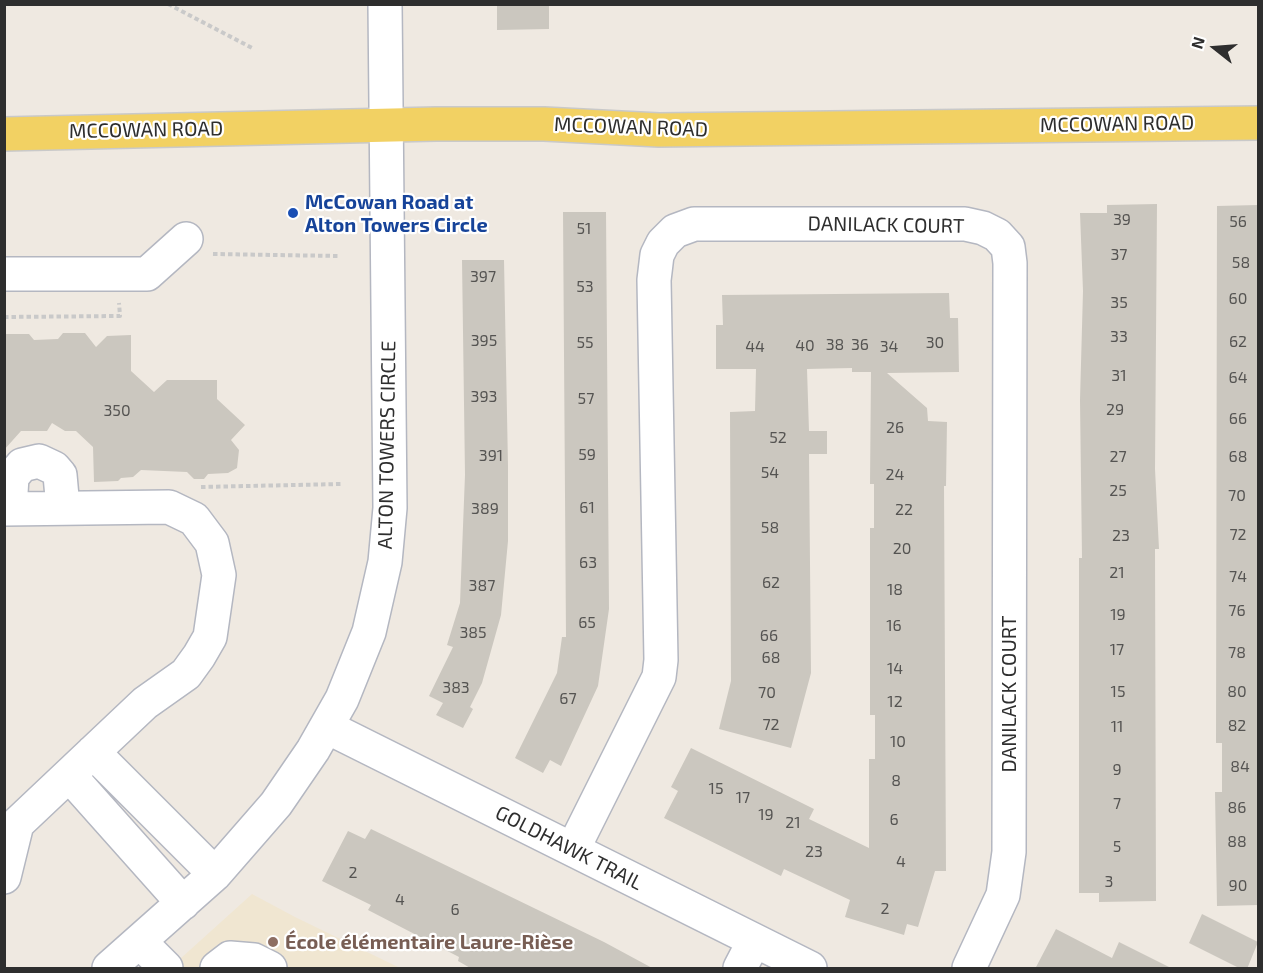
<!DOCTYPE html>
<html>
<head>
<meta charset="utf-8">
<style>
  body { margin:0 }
  #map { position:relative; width:1263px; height:973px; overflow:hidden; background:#efe9e1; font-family:"Exo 2",sans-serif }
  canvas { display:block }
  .frame { position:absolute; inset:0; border:6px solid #2e2e2e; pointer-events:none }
  .north { position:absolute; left:1185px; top:18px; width:60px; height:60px; -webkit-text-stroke:4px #fff; paint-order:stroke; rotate:287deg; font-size:16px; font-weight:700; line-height:24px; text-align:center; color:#2e2e2e }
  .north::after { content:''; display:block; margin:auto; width:21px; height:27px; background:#2e2e2e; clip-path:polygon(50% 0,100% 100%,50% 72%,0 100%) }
</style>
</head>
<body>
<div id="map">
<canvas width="1263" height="973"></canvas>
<div class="frame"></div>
<div class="north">N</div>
</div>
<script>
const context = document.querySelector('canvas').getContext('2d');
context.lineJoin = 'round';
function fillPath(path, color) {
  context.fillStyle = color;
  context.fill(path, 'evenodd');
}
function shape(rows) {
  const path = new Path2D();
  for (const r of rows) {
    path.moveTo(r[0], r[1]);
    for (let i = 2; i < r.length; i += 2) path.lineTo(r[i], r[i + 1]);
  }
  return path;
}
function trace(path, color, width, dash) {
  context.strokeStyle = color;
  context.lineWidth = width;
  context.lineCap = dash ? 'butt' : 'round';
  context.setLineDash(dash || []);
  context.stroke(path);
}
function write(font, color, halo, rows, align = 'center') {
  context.font = font + ' "Exo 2",sans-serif';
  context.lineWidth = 4.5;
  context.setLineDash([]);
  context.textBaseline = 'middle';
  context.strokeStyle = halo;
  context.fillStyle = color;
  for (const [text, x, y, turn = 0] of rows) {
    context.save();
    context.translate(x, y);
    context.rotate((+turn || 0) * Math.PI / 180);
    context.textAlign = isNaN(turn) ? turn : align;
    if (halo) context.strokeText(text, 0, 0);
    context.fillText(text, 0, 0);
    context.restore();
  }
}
const education = shape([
  [252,894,295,917,400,968,170,968]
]);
const building = shape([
  [497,4,549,4,549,29,497,30],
  [1157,204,1155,469,1159,549,1155,549,1156,901,1099,902,1099,893,1079,893,1079,558,1082,558,1080,400,1083,291,1080,213,1107,213,1107,205],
  [1258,205,1258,905,1217,906,1215,792,1222,792,1222,743,1216,743,1217,206],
  [563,212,606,212,609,609,598,686,561,766,550,760,543,773,515,758,557,673,562,637,566,637],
  [462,260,504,260,508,466,508,541,501,615,482,683,470,707,473,709,463,728,436,715,443,703,429,696,453,647,447,645,460,603,465,475],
  [949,293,950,318,958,318,959,372,887,373,927,408,928,421,947,422,946,486,944,486,946,871,935,871,918,927,907,924,904,935,845,917,850,900,784,869,781,876,664,818,678,791,671,787,691,748,814,809,809,819,869,848,869,759,875,759,875,715,870,715,870,528,874,528,874,484,870,484,871,372,852,372,852,368,807,369,809,431,827,431,827,454,809,454,811,673,791,748,719,729,731,681,730,412,755,411,756,369,716,369,716,325,723,325,722,295],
  [63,333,85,333,96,347,107,336,131,335,131,371,154,392,167,380,217,380,217,399,245,425,231,440,239,450,237,468,228,473,208,474,204,479,194,479,187,472,141,470,133,477,121,478,118,481,94,482,93,447,76,431,65,431,52,423,47,431,21,431,4,450,4,334,29,334,34,340,58,339],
  [371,829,604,942,654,969,472,969,458,961,459,957,368,910,371,905,322,881,348,831,365,839],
  [1202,914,1258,942,1247,969,1241,969,1189,943],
  [1056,929,1112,958,1119,942,1173,969,1035,969]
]);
const path = shape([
  [168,4,254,49],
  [213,254,339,256],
  [4,317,120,316,119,303],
  [201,487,341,484]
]);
const minor = shape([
  [4,274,147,274,186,239],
  [4,509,169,507,194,519,212,543,219,575,210,637,199,656,186,674,145,703,17,824,4,877],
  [10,509,12,477,22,465,39,461,54,468,60,475,63,508],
  [327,727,810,968],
  [93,752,215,874],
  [69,775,183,903],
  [573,849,659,677,661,660,654,280,657,255,663,243,675,231,694,224,965,224,983,228,997,235,1008,247,1010,263,1009,852,1003,895,969,968],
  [140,942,166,968],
  [109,968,215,874,276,804,313,750,342,699,369,632,385,562,390,508,385,4],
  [217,968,230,958,254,960,270,968],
  [740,968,754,941]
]);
const major = shape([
  [4,134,436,124,544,124,659,130,1258,123]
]);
const markers = [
  [293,213,6,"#1a4fb4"],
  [273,942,6,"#8d6e63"]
];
const numberNames = [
  ["39",1122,220],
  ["56",1238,222],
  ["51",584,229],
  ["37",1119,255],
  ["58",1241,263],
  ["397",483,277],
  ["53",585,287],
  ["60",1238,299],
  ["35",1119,303],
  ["33",1119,337],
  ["395",484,341],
  ["62",1238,342],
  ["55",585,343],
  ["30",935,343],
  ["38",835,345],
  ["36",860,345],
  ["40",805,346],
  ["44",755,347],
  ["34",889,347],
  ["31",1119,376],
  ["64",1238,378],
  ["393",484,397],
  ["57",586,399],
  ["29",1115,410],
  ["350",117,411],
  ["66",1238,419],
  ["26",895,428],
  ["52",778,438],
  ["59",587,455],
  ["391",491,456],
  ["27",1118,457],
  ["68",1238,457],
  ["54",770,473],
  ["24",895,475],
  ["25",1118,491],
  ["70",1237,496],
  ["61",587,508],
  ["389",485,509],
  ["22",904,510],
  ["58",770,528],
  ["72",1238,535],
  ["23",1121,536],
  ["20",902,549],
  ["63",588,563],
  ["21",1117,573],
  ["74",1238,577],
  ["62",771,583],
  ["387",482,586],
  ["18",895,590],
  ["76",1237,611],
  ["19",1118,615],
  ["65",587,623],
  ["16",894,626],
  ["385",473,633],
  ["66",769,636],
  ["17",1117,650],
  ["78",1237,653],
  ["68",771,658],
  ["14",895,669],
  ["383",456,688],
  ["15",1118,692],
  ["80",1237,692],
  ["70",767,693],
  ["67",568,699],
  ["12",895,702],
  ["72",771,725],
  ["82",1237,726],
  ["11",1117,727],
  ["10",898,742],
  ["84",1240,767],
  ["9",1117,770],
  ["8",896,781],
  ["15",716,789],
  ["17",743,798],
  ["7",1117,804],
  ["86",1237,808],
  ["19",766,815],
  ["6",894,820],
  ["21",793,823],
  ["88",1237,842],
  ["5",1117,847],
  ["23",814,852],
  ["4",901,862],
  ["2",353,873],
  ["3",1109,882],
  ["90",1238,886],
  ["4",400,900],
  ["2",885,909],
  ["6",455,910]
];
const streetNames = [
  ["MCCOWAN ROAD",1117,124,-1],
  ["MCCOWAN ROAD",631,127,2],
  ["MCCOWAN ROAD",146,130,-1],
  ["DANILACK COURT",886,225,1],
  ["ALTON TOWERS CIRCLE",387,445,-89],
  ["DANILACK COURT",1009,694,-90],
  ["GOLDHAWK TRAIL",569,848,27]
];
const transitNames = [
  ["McCowan Road at",305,202],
  ["Alton Towers Circle",305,225]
];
const educationNames = [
  ["École élémentaire Laure-Rièse",285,942]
];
fillPath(education, '#f0e6d1');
fillPath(building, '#cbc7bf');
trace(minor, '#b4b7c1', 36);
trace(major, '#c9c9c9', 36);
trace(path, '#c9c9c9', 4, [4.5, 3]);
trace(minor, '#fff', 33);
trace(major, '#f2d163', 33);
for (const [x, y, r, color] of markers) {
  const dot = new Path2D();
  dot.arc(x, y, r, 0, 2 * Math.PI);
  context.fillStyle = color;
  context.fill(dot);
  trace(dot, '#fff', 2);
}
write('16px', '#555452', null, numberNames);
write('20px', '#2e2e2e', '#fff', streetNames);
write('bold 20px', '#164399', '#fff', transitNames, 'left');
write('bold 20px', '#785e54', '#fff', educationNames, 'left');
</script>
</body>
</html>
